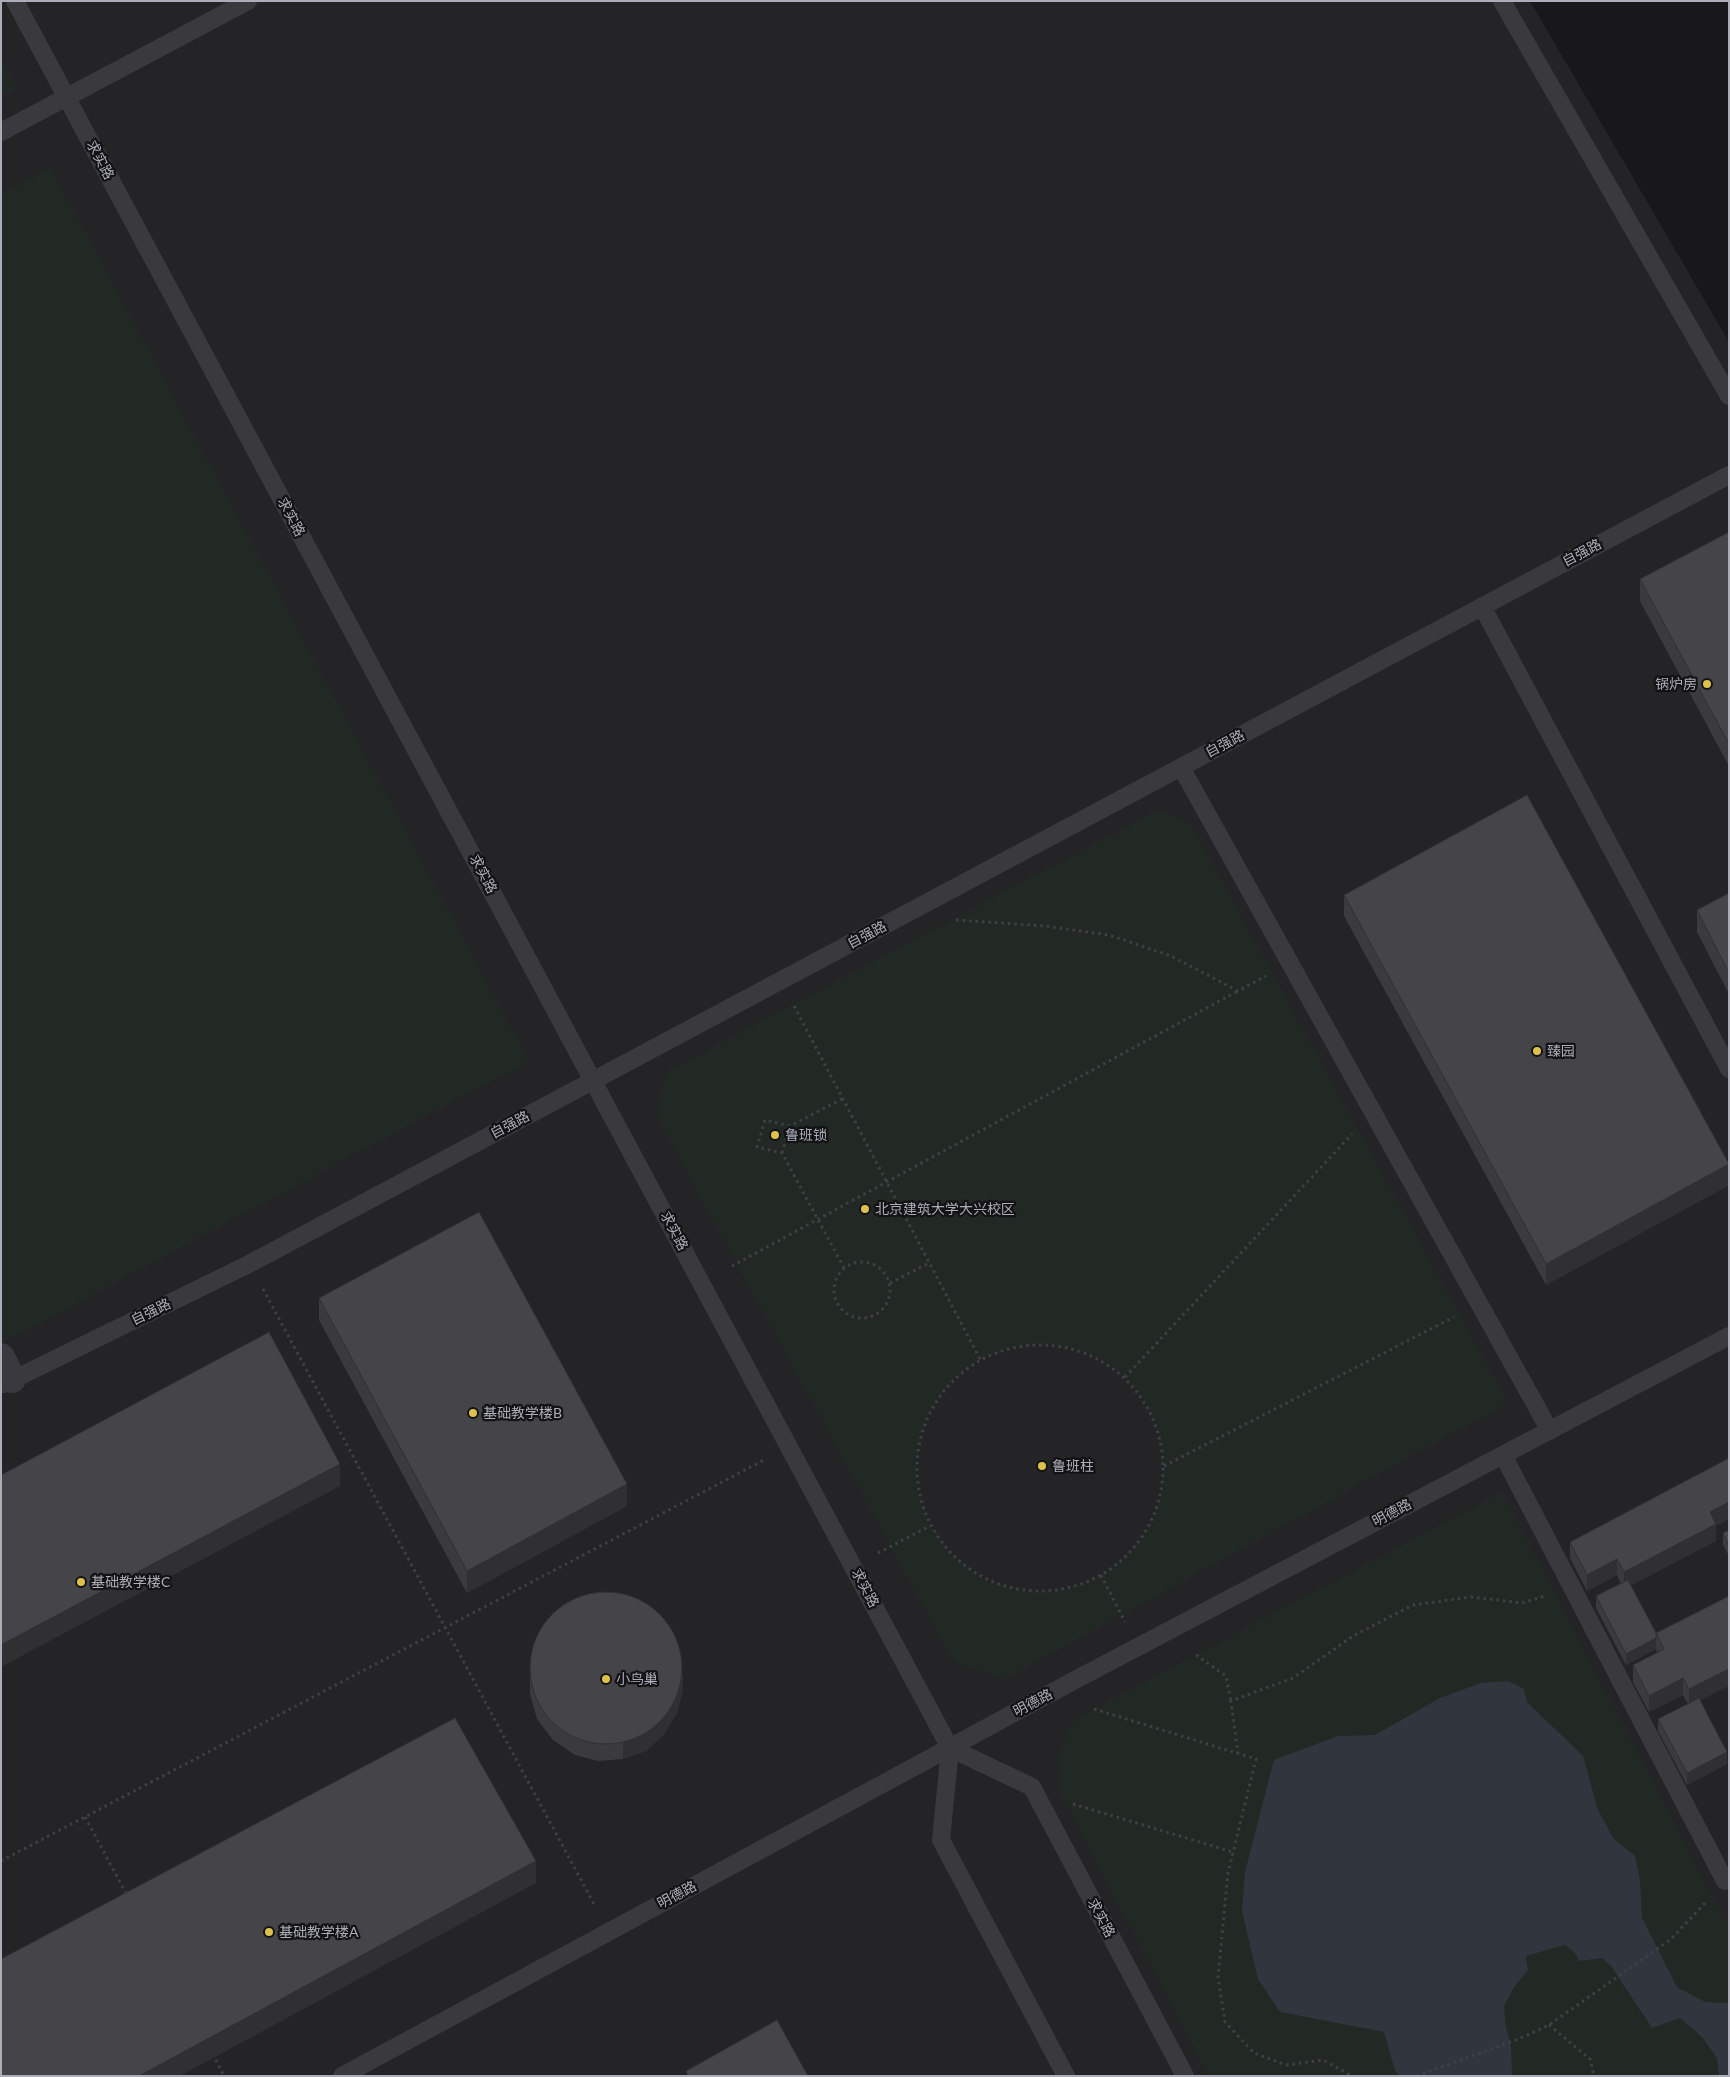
<!DOCTYPE html>
<html>
<head>
<meta charset="utf-8">
<style>
  body { margin:0 }
  #map { position:relative; width:1730px; height:2077px; overflow:hidden; background:#181719; font-family:Lato,sans-serif }
  canvas { display:block }
  .frame { position:absolute; inset:0; border:2px solid #abadb8; pointer-events:none }
</style>
</head>
<body>
<div id="map">
<canvas width="1730" height="2077"></canvas>
<div class="frame"></div>
</div>
<script>
const context = document.querySelector('canvas').getContext('2d');
context.lineJoin = 'round';
function fillPath(path, color) {
  context.fillStyle = color;
  context.fill(path, 'evenodd');
}
function shape(rows) {
  const path = new Path2D();
  for (const r of rows) {
    if (r.length === 3) {
      path.moveTo(r[0] + r[2], r[1]);
      path.arc(r[0], r[1], r[2], 0, 2 * Math.PI);
      continue;
    }
    path.moveTo(r[0], r[1]);
    for (let i = 2; i < r.length; i += 2) path.lineTo(r[i], r[i + 1]);
  }
  return path;
}
function trace(path, color, width, dash) {
  context.strokeStyle = color;
  context.lineWidth = width;
  context.lineCap = dash ? 'butt' : 'round';
  context.setLineDash(dash || []);
  context.stroke(path);
}
function write(font, color, halo, rows, align = 'center') {
  context.font = font + ' Lato,"Noto Sans SC",sans-serif';
  context.lineWidth = 4.5;
  context.setLineDash([]);
  context.textBaseline = 'middle';
  context.strokeStyle = halo;
  context.fillStyle = color;
  for (const [text, x, y, turn = 0] of rows) {
    context.save();
    context.translate(x, y);
    context.rotate((+turn || 0) * Math.PI / 180);
    context.textAlign = isNaN(turn) ? turn : align;
    if (halo) context.strokeText(text, 0, 0);
    context.fillText(text, 0, 0);
    context.restore();
  }
}
const built = shape([
  [1,1,1530,1,1729,342,1729,2076,1,2076]
]);
const green = shape([
  [1,58,17,88,1,96],
  [51,168,529,1061,1,1344,1,195],
  [1158,810,1190,823,1508,1403,1003,1680,953,1661,656,1115,668,1071],
  [1055,1344,1093,1355,1125,1377,1146,1403,1159,1434,1164,1466,1160,1499,1148,1529,1128,1556,1101,1575,1064,1589,1024,1591,986,1580,954,1557,930,1526,917,1490,916,1452,928,1414,949,1383,979,1359,1016,1346],
  [1502,1492,1724,1919,1729,1917,1729,2003,1705,2002,1677,1987,1642,1918,1640,1880,1635,1856,1613,1839,1598,1810,1592,1784,1539,1711,1527,1702,1440,1698,1375,1735,1338,1736,1279,2012,1384,2032,1395,2071,1400,2076,1209,2076,1060,1793,1059,1752,1075,1719],
  [1565,1945,1575,1953,1579,1961,1602,1957,1611,1966,1652,2028,1680,2017,1702,2037,1717,2058,1719,2076,1511,2075,1511,2045,1506,2028,1504,2006,1514,1987,1528,1970,1526,1956]
]);
const water = shape([
  [1508,1681,1524,1689,1527,1702,1583,1756,1598,1810,1614,1839,1635,1856,1640,1880,1642,1918,1677,1987,1705,2002,1729,2003,1729,2076,1719,2076,1717,2058,1702,2037,1680,2018,1652,2028,1611,1966,1602,1958,1579,1961,1575,1953,1565,1945,1526,1956,1528,1970,1514,1987,1504,2006,1506,2028,1511,2045,1512,2076,1400,2076,1395,2071,1384,2032,1280,2012,1258,1979,1242,1911,1245,1872,1274,1760,1338,1736,1375,1735,1440,1698,1481,1683]
]);
const path = shape([
  [956,920,1045,926,1109,935,1171,956,1238,991,1266,976],
  [794,1006,980,1359],
  [790,1126,765,1120,757,1147,782,1153,844,1268],
  [782,1153,790,1126,842,1099],
  [862,1290,28],
  [732,1266,1238,991],
  [890,1283,929,1263],
  [263,1289,595,1906],
  [1040,1468,123],
  [1125,1377,1352,1134],
  [1164,1466,1454,1317],
  [878,1553,930,1526],
  [1101,1575,1125,1622],
  [1196,1655,1226,1676,1231,1701],
  [1094,1709,1256,1759,1228,1873,1218,1977,1225,2022,1254,2053,1286,2065,1323,2060,1352,2076],
  [1238,1754,1231,1701,1293,1678,1353,1636,1413,1605,1471,1597,1522,1603,1545,1596],
  [1073,1804,1233,1852],
  [85,1817,127,1895],
  [1,1861,764,1460],
  [1549,2025,1590,2059,1594,2076],
  [213,2054,224,2076],
  [1417,2076,1521,2038,1549,2025,1670,1940,1706,1902]
]);
const service = shape([
  [15,1,950,1748,941,1840,1066,2076],
  [1502,1,1729,396],
  [1,132,248,1],
  [1482,606,1729,1069],
  [1181,767,1550,1431],
  [4,1384,249,1264,1729,475],
  [1503,1455,1725,1881,1729,1879],
  [950,1748,1032,1787,1185,2076],
  [342,2076,1075,1680,1729,1336]
]);
const minor = shape([
  [1,1357,12,1379]
]);
const wall = shape([
  [1729,532,1729,766,1640,601,1640,579],
  [1729,893,1729,994,1697,932,1697,910],
  [1344,895,1729,1185,1546,1285,1344,916],
  [319,1298,627,1506,467,1593,319,1320],
  [1716,1526,1716,1541,1631,1585,1656,1633,1700,1700,1727,1764,1687,1785,1658,1731,1658,1719,1688,1704,1683,1695,1649,1712,1633,1682,1633,1665,1657,1653,1656,1649,1626,1665,1596,1608,1596,1596,1621,1584,1617,1575,1587,1591,1570,1558,1570,1542],
  [1729,1530,1729,1556,1723,1545,1723,1533],
  [530,1678,683,1690,677,1713,664,1734,646,1751,623,1759,598,1761,575,1755,553,1740,537,1719,530,1694]
]);
const shadedWall = shape([
  [1729,1164,1729,1185,1546,1285,1546,1264],
  [340,1464,340,1486,1,1667,1,1645],
  [627,1484,627,1506,467,1593,467,1571],
  [1729,1502,1729,1519,1716,1526,1716,1541,1624,1589,1624,1572,1710,1512],
  [1617,1559,1617,1575,1587,1591,1587,1575],
  [1656,1638,1656,1649,1626,1665,1626,1654],
  [1729,1669,1729,1686,1689,1706,1689,1689],
  [683,1673,683,1690,677,1713,664,1734,646,1751,623,1759,623,1742],
  [1683,1678,1683,1695,1649,1712,1649,1696],
  [1727,1752,1727,1764,1687,1785,1687,1773],
  [536,1861,536,1883,180,2076,139,2076]
]);
const building = shape([
  [1729,532,1729,744,1640,579,1729,532],
  [1527,795,1729,1164,1546,1264,1344,895,1527,795],
  [1729,893,1729,973,1697,910,1729,893],
  [479,1212,627,1484,467,1571,319,1298,479,1212],
  [269,1332,340,1464,1,1645,1,1475,269,1332],
  [1729,1458,1729,1502,1710,1512,1716,1524,1624,1572,1617,1559,1587,1575,1570,1542,1729,1458],
  [1729,1530,1729,1545,1723,1533,1729,1530],
  [1628,1580,1656,1633,1656,1638,1626,1654,1596,1596,1628,1580],
  [606,1668,76],
  [1729,1596,1729,1669,1689,1689,1683,1678,1649,1696,1633,1665,1664,1649,1656,1633,1658,1632,1729,1596],
  [1699,1698,1727,1752,1687,1773,1658,1719,1699,1698],
  [455,1718,536,1861,139,2076,1,2076,1,1959,455,1718],
  [777,2020,808,2076,688,2076,686,2071,777,2020]
]);
const markers = [
  [1707,684,5,"#dec14a"],
  [1537,1051,5,"#dec14a"],
  [775,1135,5,"#dec14a"],
  [865,1209,5,"#dec14a"],
  [473,1413,5,"#dec14a"],
  [1042,1466,5,"#dec14a"],
  [81,1582,5,"#dec14a"],
  [606,1679,5,"#dec14a"],
  [269,1932,5,"#dec14a"]
];
const streetNames = [
  ["求实路",100,160,62],
  ["求实路",291,517,62],
  ["自强路",1582,553,-28],
  ["自强路",1225,744,-28],
  ["求实路",483,874,62],
  ["自强路",867,935,-28],
  ["自强路",510,1125,-28],
  ["求实路",674,1231,62],
  ["自强路",151,1312,-26],
  ["明德路",1392,1513,-28],
  ["求实路",865,1588,62],
  ["明德路",1033,1703,-28],
  ["明德路",677,1895,-28],
  ["求实路",1101,1918,62]
];
const poiNames = [
  ["锅炉房",1697,684,"right"],
  ["臻园",1547,1051],
  ["鲁班锁",785,1135],
  ["北京建筑大学大兴校区",875,1209],
  ["基础教学楼B",483,1413],
  ["鲁班柱",1052,1466],
  ["基础教学楼C",91,1582],
  ["小鸟巢",616,1679],
  ["基础教学楼A",279,1932]
];
fillPath(built, '#242426');
fillPath(green, '#222924');
fillPath(water, '#31363e');
trace(path, '#3f4045', 3, [2.5, 4]);
trace(service, '#39393e', 18);
trace(minor, '#39393e', 28);
fillPath(wall, '#3b3b3f');
fillPath(shadedWall, '#303033');
fillPath(building, '#454549');
trace(building, '#303033', 1);
for (const [x, y, r, color] of markers) {
  const dot = new Path2D();
  dot.arc(x, y, r, 0, 2 * Math.PI);
  context.fillStyle = color;
  context.fill(dot);
  trace(dot, '#131214', 2);
}
write('14px', '#abadb8', '#131214', streetNames);
write('14px', '#abadb8', '#131214', poiNames, 'left');
</script>
</body>
</html>
